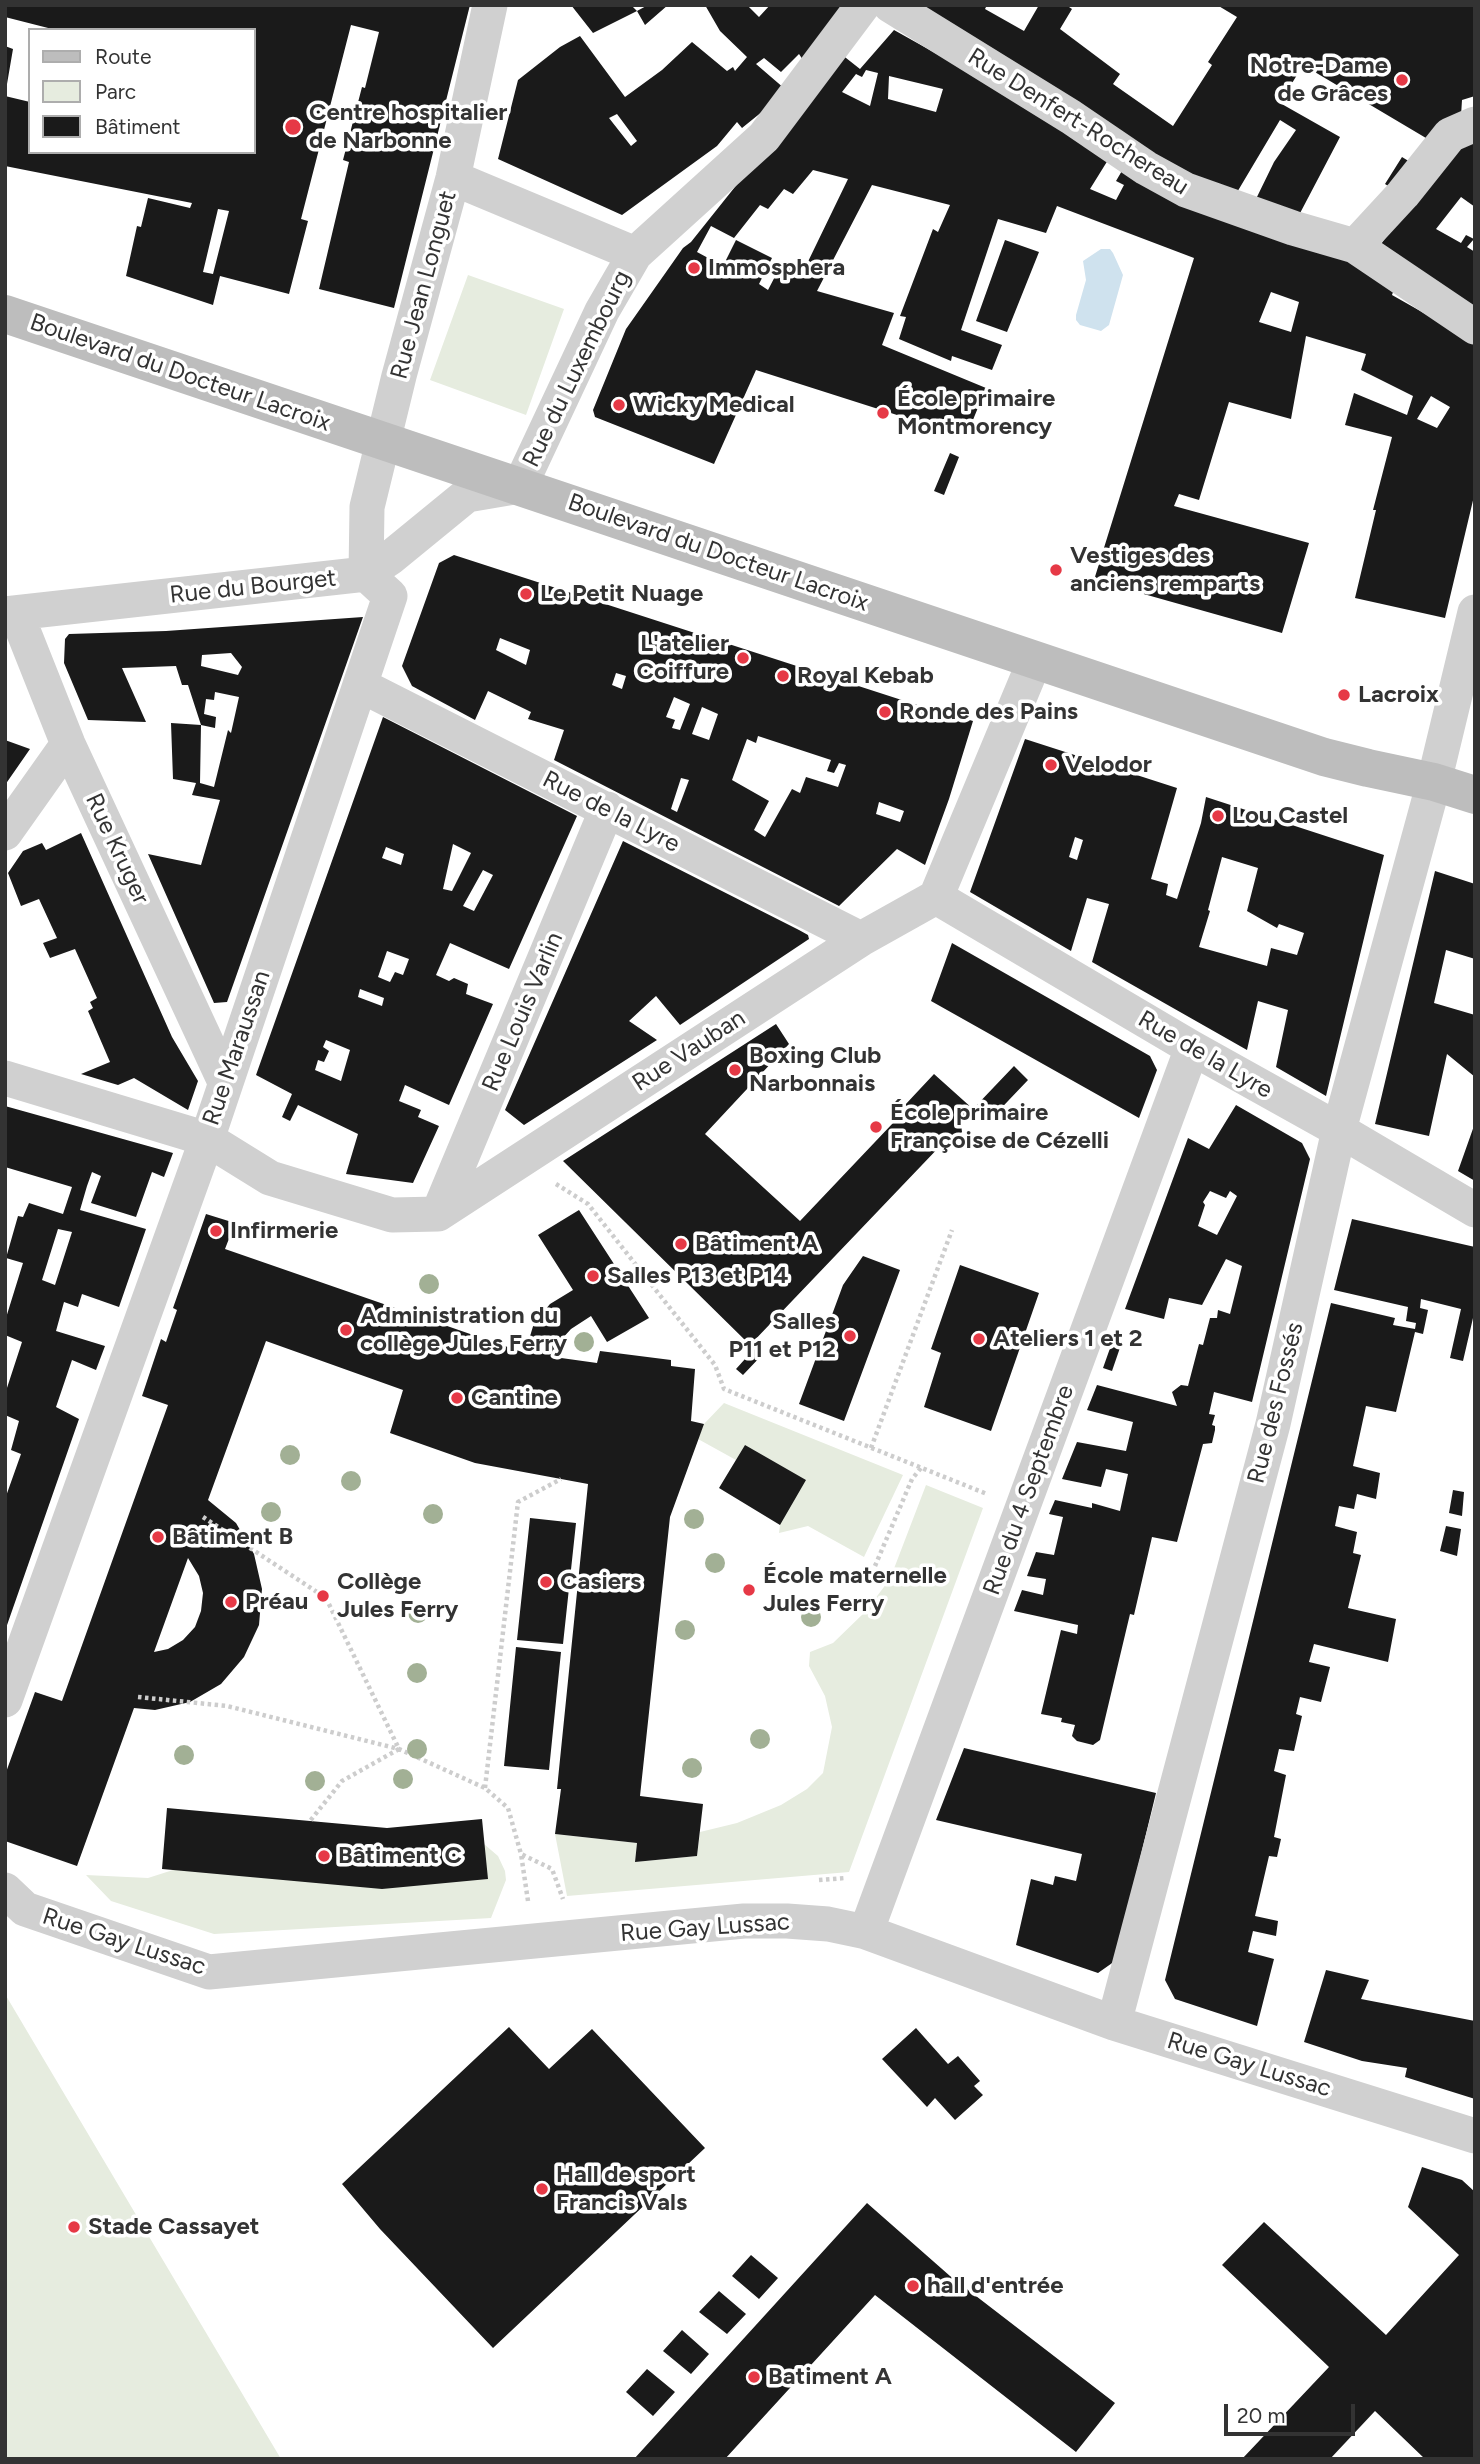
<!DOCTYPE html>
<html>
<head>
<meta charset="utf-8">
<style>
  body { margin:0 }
  #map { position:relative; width:1480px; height:2464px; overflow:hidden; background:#fff; font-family:Figtree,sans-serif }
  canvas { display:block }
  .frame { position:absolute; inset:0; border:7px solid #333; pointer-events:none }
  .legend { position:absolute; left:28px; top:28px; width:228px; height:126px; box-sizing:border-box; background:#fff; border:2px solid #adadad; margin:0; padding:9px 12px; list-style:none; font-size:21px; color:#333 }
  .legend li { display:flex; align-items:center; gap:14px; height:35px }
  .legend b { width:35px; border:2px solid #adadad }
  .scale { position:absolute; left:1224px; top:2404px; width:131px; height:32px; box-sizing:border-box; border:4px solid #333; border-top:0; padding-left:9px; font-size:21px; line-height:24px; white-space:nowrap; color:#333; -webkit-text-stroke:5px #fff; paint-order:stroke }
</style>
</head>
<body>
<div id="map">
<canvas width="1480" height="2464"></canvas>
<div class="frame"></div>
<ul class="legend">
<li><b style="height:9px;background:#bdbdbd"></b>Route</li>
<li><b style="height:19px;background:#e6ecdf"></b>Parc</li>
<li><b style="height:19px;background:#1a1a1a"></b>Bâtiment</li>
</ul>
<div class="scale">20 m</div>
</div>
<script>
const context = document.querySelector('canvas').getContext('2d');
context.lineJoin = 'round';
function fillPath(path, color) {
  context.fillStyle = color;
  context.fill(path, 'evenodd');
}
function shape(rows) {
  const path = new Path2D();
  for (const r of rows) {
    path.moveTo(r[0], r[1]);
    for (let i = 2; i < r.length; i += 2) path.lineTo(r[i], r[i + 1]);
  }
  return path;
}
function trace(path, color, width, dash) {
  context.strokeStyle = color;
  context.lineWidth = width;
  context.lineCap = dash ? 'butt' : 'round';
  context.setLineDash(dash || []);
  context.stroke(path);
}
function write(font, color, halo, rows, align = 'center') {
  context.font = font + ' Figtree,sans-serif';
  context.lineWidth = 7;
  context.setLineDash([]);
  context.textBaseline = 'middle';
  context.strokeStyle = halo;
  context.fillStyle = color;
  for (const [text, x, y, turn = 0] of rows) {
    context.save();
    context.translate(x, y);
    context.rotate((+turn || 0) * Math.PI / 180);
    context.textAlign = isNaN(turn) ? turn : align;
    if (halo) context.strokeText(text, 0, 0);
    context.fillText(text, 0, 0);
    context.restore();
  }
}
const green = shape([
  [468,275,564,309,526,415,430,380],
  [724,1403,903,1475,864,1557,808,1526,779,1533,780,1525,745,1445,736,1460,698,1439,704,1424],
  [926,1485,983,1508,849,1872,567,1896,555,1834,637,1843,635,1862,697,1856,700,1832,737,1823,781,1805,807,1789,823,1773,832,1727,825,1696,809,1666,810,1652,833,1643,865,1612,890,1579],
  [484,1844,498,1856,505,1871,506,1880,491,1918,214,1934,111,1901,86,1875,148,1878,173,1870],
  [5,1994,281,2459,5,2459]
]);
const water = shape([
  [1101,249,1110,249,1113,253,1123,275,1109,325,1101,331,1080,325,1076,320,1076,315,1086,280,1083,261]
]);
const building = shape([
  [5,5,470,5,394,308,319,289,349,162,343,160,362,87,365,88,379,32,351,25,301,219,308,221,289,294,220,276,213,305,126,276,137,226,141,227,148,198,190,208,192,203,5,166,5,96,30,102,30,152,254,152,254,30,56,30,5,17],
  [218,209,229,211,213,274,203,272],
  [571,5,631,5,637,11,648,5,668,5,645,25,637,11,593,33],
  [705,5,747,5,759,17,770,5,844,5,803,60,799,54,781,72,764,58,756,64,785,89,763,111,742,128,737,122,717,146,622,215,498,159,518,80,560,47,580,36,625,97,662,70,692,42,727,71,733,67,735,71,747,57,720,31],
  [617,114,637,141,631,146,609,118],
  [917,5,987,5,985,9,1024,31,1039,5,1066,5,1072,9,1060,29,1120,74,1113,84,1173,126,1212,65,1208,62,1237,17,1217,5,1475,5,1475,96,1462,100,1461,116,1431,141,1303,65,1280,103,1340,137,1298,217,1255,201,1274,162,1296,130,1280,120,1236,194,1198,183],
  [894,30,996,87,1108,160,1090,189,1116,200,1124,185,1116,181,1123,169,1346,256,1395,286,1392,295,1475,342,1475,492,1445,618,1355,598,1376,510,1373,510,1392,437,1345,425,1354,393,1407,415,1413,396,1361,370,1366,354,1306,336,1291,419,1229,402,1199,500,1179,494,1174,506,1309,543,1282,633,1094,580,1194,258,1057,206,1046,233,998,219,961,330,1002,345,992,370,952,356,951,361,899,339,906,317,900,316,933,229,938,232,950,205,872,185,817,291,894,313,882,345,986,388,966,437,756,370,714,464,595,417,593,410,626,329,683,248,691,242,841,54,860,69],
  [866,70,878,73,870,106,842,92,856,74,862,77],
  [889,76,943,89,936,112,888,99],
  [813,170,848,179,802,274,782,263,768,290,759,284,772,258,736,240,723,266,697,252,711,226,734,238,760,205,768,209,784,189,793,194],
  [1271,292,1299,302,1291,332,1259,322],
  [1431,396,1450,407,1437,428,1417,419],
  [5,46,13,49,7,84,5,84],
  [1475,140,1475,207,1461,197,1436,229,1461,243,1466,235,1474,239,1467,247,1475,252,1475,317,1377,250,1405,209,1457,145],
  [1402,157,1415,165,1396,191,1385,184],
  [1005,240,1039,252,1007,332,976,321],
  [950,453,959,457,944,495,934,491],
  [454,555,914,704,973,721,949,799,925,865,897,849,839,906,554,760,564,730,528,719,531,712,488,691,475,720,412,686,402,666,439,563],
  [500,638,530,650,526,665,496,650],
  [616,673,626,676,622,689,612,685],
  [674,697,690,704,680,730,672,728,675,720,666,717],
  [702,707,718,714,709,740,692,734],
  [758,736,831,760,827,771,834,773,839,763,846,765,838,787,806,777,800,793,792,789,765,837,754,830,769,801,732,780,747,739,756,743],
  [681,778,689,780,677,812,671,809],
  [879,802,904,811,900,822,876,814],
  [363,617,227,1002,214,1003,148,854,201,865,220,800,192,795,196,783,173,779,171,723,201,725,200,783,214,787,228,730,231,733,239,697,215,692,214,700,206,699,204,714,216,717,215,728,201,725,188,685,182,685,176,666,122,668,146,722,88,720,64,663,65,639,69,634,166,631],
  [231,653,242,667,238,675,201,666,202,655],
  [383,717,577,816,509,969,450,943,436,975,449,981,454,978,468,984,466,994,493,1004,449,1105,405,1085,399,1101,421,1110,418,1117,439,1126,413,1183,346,1174,358,1134,298,1105,290,1121,282,1117,292,1094,256,1075],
  [453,844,471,853,452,891,443,889],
  [386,847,404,854,401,865,382,858],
  [483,870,493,875,474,911,463,906],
  [387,951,409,959,403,975,395,972,390,982,378,977],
  [360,989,384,998,382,1006,358,997],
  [326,1040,350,1050,341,1081,315,1070,318,1060,324,1062,329,1051,323,1047],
  [1025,739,1177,788,1151,879,1168,884,1166,895,1177,899,1201,823,1206,797,1384,855,1326,1096,1276,1067,1288,1010,1258,1001,1247,1050,1092,962,1109,904,1087,898,1071,951,970,892],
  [1075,837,1083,840,1077,860,1069,857],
  [1222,857,1258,868,1247,911,1277,928,1279,924,1304,933,1297,955,1271,948,1267,966,1199,947,1210,911,1208,910],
  [5,740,30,749,5,785],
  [81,833,172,1037,198,1081,188,1110,134,1078,118,1085,81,1074,110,1062,88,1011,93,1008,90,1002,97,998,75,949,50,958,43,943,57,938,39,899,21,906,8,873,23,851,42,843,46,850],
  [623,841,799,930,808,935,809,939,680,1025,656,996,629,1021,657,1040,524,1125,505,1110],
  [1435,871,1475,884,1475,959,1446,950,1434,1003,1475,1015,1475,1077,1447,1054,1429,1136,1375,1124],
  [952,943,1150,1056,1157,1070,1139,1118,931,1001],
  [776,1024,789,1044,705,1134,800,1221,893,1123,890,1121,934,1074,973,1109,1014,1066,1028,1080,988,1122,975,1110,961,1124,962,1132,951,1144,943,1143,750,1345,563,1161],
  [1236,1105,1302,1143,1310,1159,1252,1402,1214,1392,1209,1414,1215,1415,1212,1425,1215,1426,1215,1430,1212,1443,1203,1444,1177,1542,1152,1537,1134,1615,1130,1614,1100,1740,1093,1745,1077,1741,1072,1736,1075,1725,1061,1722,1062,1718,1041,1714,1061,1630,1077,1634,1078,1625,1014,1611,1022,1590,1043,1595,1046,1579,1027,1576,1036,1552,1054,1555,1063,1517,1049,1514,1055,1500,1092,1508,1092,1503,1120,1511,1128,1474,1106,1469,1101,1487,1062,1479,1077,1442,1126,1451,1133,1422,1087,1410,1097,1385,1177,1406,1172,1392,1181,1385,1188,1386,1199,1344,1203,1345,1210,1318,1217,1318,1218,1310,1230,1314,1242,1266,1226,1259,1202,1305,1169,1298,1164,1319,1125,1309,1188,1138,1209,1149],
  [1210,1191,1226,1198,1230,1191,1237,1196,1217,1235,1198,1226,1205,1205,1203,1202],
  [5,1106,173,1153,164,1177,152,1172,136,1217,91,1203,101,1176,92,1172,87,1186,80,1210,146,1229,119,1307,82,1294,78,1307,64,1302,56,1331,105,1346,96,1370,72,1360,56,1407,79,1419,6,1628,5,1499,21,1454,11,1450,19,1421,5,1415,5,1394,22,1342,5,1335,5,1321,23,1263,6,1258,18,1216,23,1217,29,1203,63,1214,72,1187,5,1167],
  [58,1229,72,1232,55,1285,42,1280],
  [1475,1123,1475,1181,1458,1171],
  [579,1210,649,1318,607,1342,591,1316,571,1329,560,1341,554,1357,597,1363,600,1351,671,1360,671,1366,695,1369,691,1421,704,1424,670,1517,640,1796,703,1804,697,1856,635,1862,637,1843,555,1834,561,1789,557,1789,588,1484,475,1463,390,1433,403,1390,266,1341,208,1500,236,1523,254,1554,262,1589,259,1625,244,1657,221,1684,190,1702,155,1710,134,1708,77,1866,5,1841,5,1775,35,1692,62,1701,168,1405,142,1396,161,1339,166,1342,177,1310,173,1308,206,1214,235,1223,225,1249,525,1353,534,1323,550,1304,573,1290,538,1235],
  [188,1558,199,1576,203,1593,201,1611,195,1627,183,1640,168,1649,154,1652],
  [1352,1219,1475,1247,1475,1318,1473,1318,1463,1361,1450,1358,1461,1309,1421,1299,1420,1308,1428,1310,1423,1334,1415,1332,1396,1412,1366,1406,1353,1466,1380,1473,1376,1499,1357,1494,1354,1509,1339,1506,1335,1526,1357,1532,1353,1553,1361,1555,1348,1608,1396,1619,1388,1662,1314,1644,1309,1662,1330,1667,1321,1702,1300,1697,1296,1714,1302,1716,1294,1751,1279,1749,1274,1771,1286,1775,1274,1837,1281,1839,1277,1857,1269,1856,1255,1916,1278,1921,1276,1936,1253,1931,1248,1952,1274,1959,1257,2026,1175,1999,1165,1980,1331,1303,1395,1318,1393,1325,1415,1329,1416,1323,1406,1321,1408,1307,1334,1290],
  [863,1256,900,1270,844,1421,799,1404,843,1285],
  [960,1265,1039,1293,991,1431,924,1407,941,1353,931,1349],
  [1114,1337,1123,1339,1112,1371,1103,1368],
  [754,1349,762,1355,743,1375,736,1369],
  [745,1445,806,1480,780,1525,719,1488],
  [1453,1490,1464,1492,1462,1516,1449,1513],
  [530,1518,576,1523,563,1644,517,1640],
  [1446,1526,1461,1529,1457,1556,1440,1551],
  [516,1647,561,1652,549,1770,504,1766],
  [964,1748,1156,1793,1115,1961,1098,1973,1016,1945,1031,1879,1053,1885,1055,1876,1076,1881,1082,1854,936,1820],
  [167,1808,387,1828,482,1819,488,1879,382,1889,162,1869],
  [1326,1970,1369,1980,1361,1999,1475,2021,1475,2099,1405,2077,1407,2068,1362,2061,1304,2042],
  [509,2027,549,2069,592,2029,705,2148,493,2348,380,2229,342,2184],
  [916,2028,948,2064,958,2056,980,2081,974,2086,983,2095,955,2120,935,2098,927,2107,882,2059],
  [1422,2167,1462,2180,1475,2192,1475,2459,1425,2459,1375,2411,1330,2459,1242,2459,1329,2367,1222,2265,1264,2222,1386,2335,1459,2255,1408,2207],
  [867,2203,950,2276,1115,2403,1076,2452,875,2295,725,2459,634,2459],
  [751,2255,778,2278,759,2299,732,2276],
  [719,2291,746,2314,727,2334,699,2312],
  [682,2330,709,2354,691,2374,663,2351],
  [647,2369,675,2392,653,2416,626,2392]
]);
const path = shape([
  [556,1184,588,1204,715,1365,724,1389,987,1494],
  [871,1448,952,1230],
  [203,1517,326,1598,399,1749,342,1781,310,1821],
  [875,1566,912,1479,921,1468],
  [138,1697,227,1706,399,1749,485,1788,508,1808,521,1854],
  [485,1788,518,1502,561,1479],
  [819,1880,845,1878],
  [528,1901,521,1854,552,1869,563,1899]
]);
const street = shape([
  [890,5,1071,117,1146,168,1186,190,1293,228,1355,246,1475,327],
  [453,178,635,254],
  [1355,246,1403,194,1450,135,1475,124],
  [366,574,367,507,399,376,453,178,490,5],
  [16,613,68,744,225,1082],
  [5,614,366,574,390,558,467,495,520,486,602,311,635,254,764,137,863,5],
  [360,685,861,939],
  [5,833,68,744],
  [936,897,1192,1048,1339,1130,1475,1210],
  [5,1078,207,1139,270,1178,392,1215,438,1214,861,939,936,897,1035,660],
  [438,1214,607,809],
  [5,1700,207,1139,390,596,366,574],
  [5,1890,25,1909,209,1972,744,1921,787,1921,828,1924,866,1932,1114,2023,1475,2136],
  [866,1932,1192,1048],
  [1114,2023,1273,1424,1339,1130,1434,782,1475,612]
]);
const secondary = shape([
  [5,314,1324,757,1368,768,1434,782,1475,795]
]);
const trees = [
  [429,1284],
  [584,1342],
  [290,1455],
  [351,1481],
  [271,1512],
  [433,1514],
  [694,1519],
  [715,1563],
  [418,1613],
  [811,1617],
  [685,1630],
  [417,1673],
  [760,1739],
  [417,1749],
  [184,1755],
  [692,1768],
  [403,1779],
  [315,1781]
];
const markers = [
  [1402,80,7,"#e63946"],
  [293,127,9,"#e63946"],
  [694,268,7,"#e63946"],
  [619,405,7,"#e63946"],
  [883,413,7,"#e63946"],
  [1056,570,7,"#e63946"],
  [526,594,7,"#e63946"],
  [743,658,7,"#e63946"],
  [783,676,7,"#e63946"],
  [1344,695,7,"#e63946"],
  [885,712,7,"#e63946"],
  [1051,765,7,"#e63946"],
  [1218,816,7,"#e63946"],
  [735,1070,7,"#e63946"],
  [876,1127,7,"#e63946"],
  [216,1231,7,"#e63946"],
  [681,1244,7,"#e63946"],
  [593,1276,7,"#e63946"],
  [346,1330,7,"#e63946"],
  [850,1336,7,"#e63946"],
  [979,1339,7,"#e63946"],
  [457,1398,7,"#e63946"],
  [158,1537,7,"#e63946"],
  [546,1582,7,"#e63946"],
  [749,1590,7,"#e63946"],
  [323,1596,7,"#e63946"],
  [231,1602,7,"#e63946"],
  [324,1856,7,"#e63946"],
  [542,2189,7,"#e63946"],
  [74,2227,7,"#e63946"],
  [913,2286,7,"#e63946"],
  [754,2377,7,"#e63946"]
];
const poiNames = [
  ["Notre-Dame",1388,66,"right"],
  ["de Grâces",1388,94,"right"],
  ["Centre hospitalier",309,113],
  ["de Narbonne",309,141],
  ["Immosphera",708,268],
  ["École primaire",897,399],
  ["Montmorency",897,427],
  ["Wicky Medical",633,405],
  ["Vestiges des",1070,556],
  ["anciens remparts",1070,584],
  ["Le Petit Nuage",540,594],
  ["L'atelier",729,644,"right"],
  ["Coiffure",729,672,"right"],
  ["Royal Kebab",797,676],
  ["Lacroix",1358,695],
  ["Ronde des Pains",899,712],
  ["Velodor",1065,765],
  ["Lou Castel",1232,816],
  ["Boxing Club",749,1056],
  ["Narbonnais",749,1084],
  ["École primaire",890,1113],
  ["Françoise de Cézelli",890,1141],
  ["Infirmerie",230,1231],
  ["Bâtiment A",695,1244],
  ["Salles P13 et P14",607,1276],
  ["Administration du",360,1316],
  ["collège Jules Ferry",360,1344],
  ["Salles",836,1322,"right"],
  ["P11 et P12",836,1350,"right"],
  ["Ateliers 1 et 2",993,1339],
  ["Cantine",471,1398],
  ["Bâtiment B",172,1537],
  ["École maternelle",763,1576],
  ["Jules Ferry",763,1604],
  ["Collège",337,1582],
  ["Jules Ferry",337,1610],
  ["Casiers",560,1582],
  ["Préau",245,1602],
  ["Bâtiment C",338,1856],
  ["Hall de sport",556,2175],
  ["Francis Vals",556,2203],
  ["Stade Cassayet",88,2227],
  ["hall d'entrée",927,2286],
  ["Batiment A",768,2377]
];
const streetNames = [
  ["Rue Denfert-Rochereau",1078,122,32],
  ["Rue Jean Longuet",424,285,-75],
  ["Rue du Luxembourg",577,369,-64],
  ["Boulevard du Docteur Lacroix",180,373,19],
  ["Boulevard du Docteur Lacroix",718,553,19],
  ["Rue du Bourget",253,587,-6],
  ["Rue de la Lyre",611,812,27],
  ["Rue Kruger",117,849,65],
  ["Rue Louis Varlin",523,1012,-67],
  ["Rue Maraussan",237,1048,-71],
  ["Rue Vauban",689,1051,-33],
  ["Rue de la Lyre",1205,1055,30],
  ["Rue des Fossés",1276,1403,-76],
  ["Rue du 4 Septembre",1029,1490,-70],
  ["Rue Gay Lussac",705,1928,-4],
  ["Rue Gay Lussac",124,1942,18],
  ["Rue Gay Lussac",1249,2065,17]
];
fillPath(green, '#e6ecdf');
fillPath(water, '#cfe2ee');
fillPath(building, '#1a1a1a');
trace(path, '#cdcdcd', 4.5, [3.5, 3.5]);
trace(street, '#d0d0d0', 35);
trace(secondary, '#bdbdbd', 38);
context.fillStyle = '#a2b095';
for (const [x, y] of trees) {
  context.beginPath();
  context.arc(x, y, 10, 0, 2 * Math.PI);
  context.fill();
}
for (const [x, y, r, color] of markers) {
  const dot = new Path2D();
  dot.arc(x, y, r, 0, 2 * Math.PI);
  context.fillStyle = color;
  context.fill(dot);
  trace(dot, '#fff', 2.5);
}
write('bold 24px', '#333', '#fff', poiNames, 'left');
write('24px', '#333', '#fff', streetNames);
</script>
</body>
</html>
